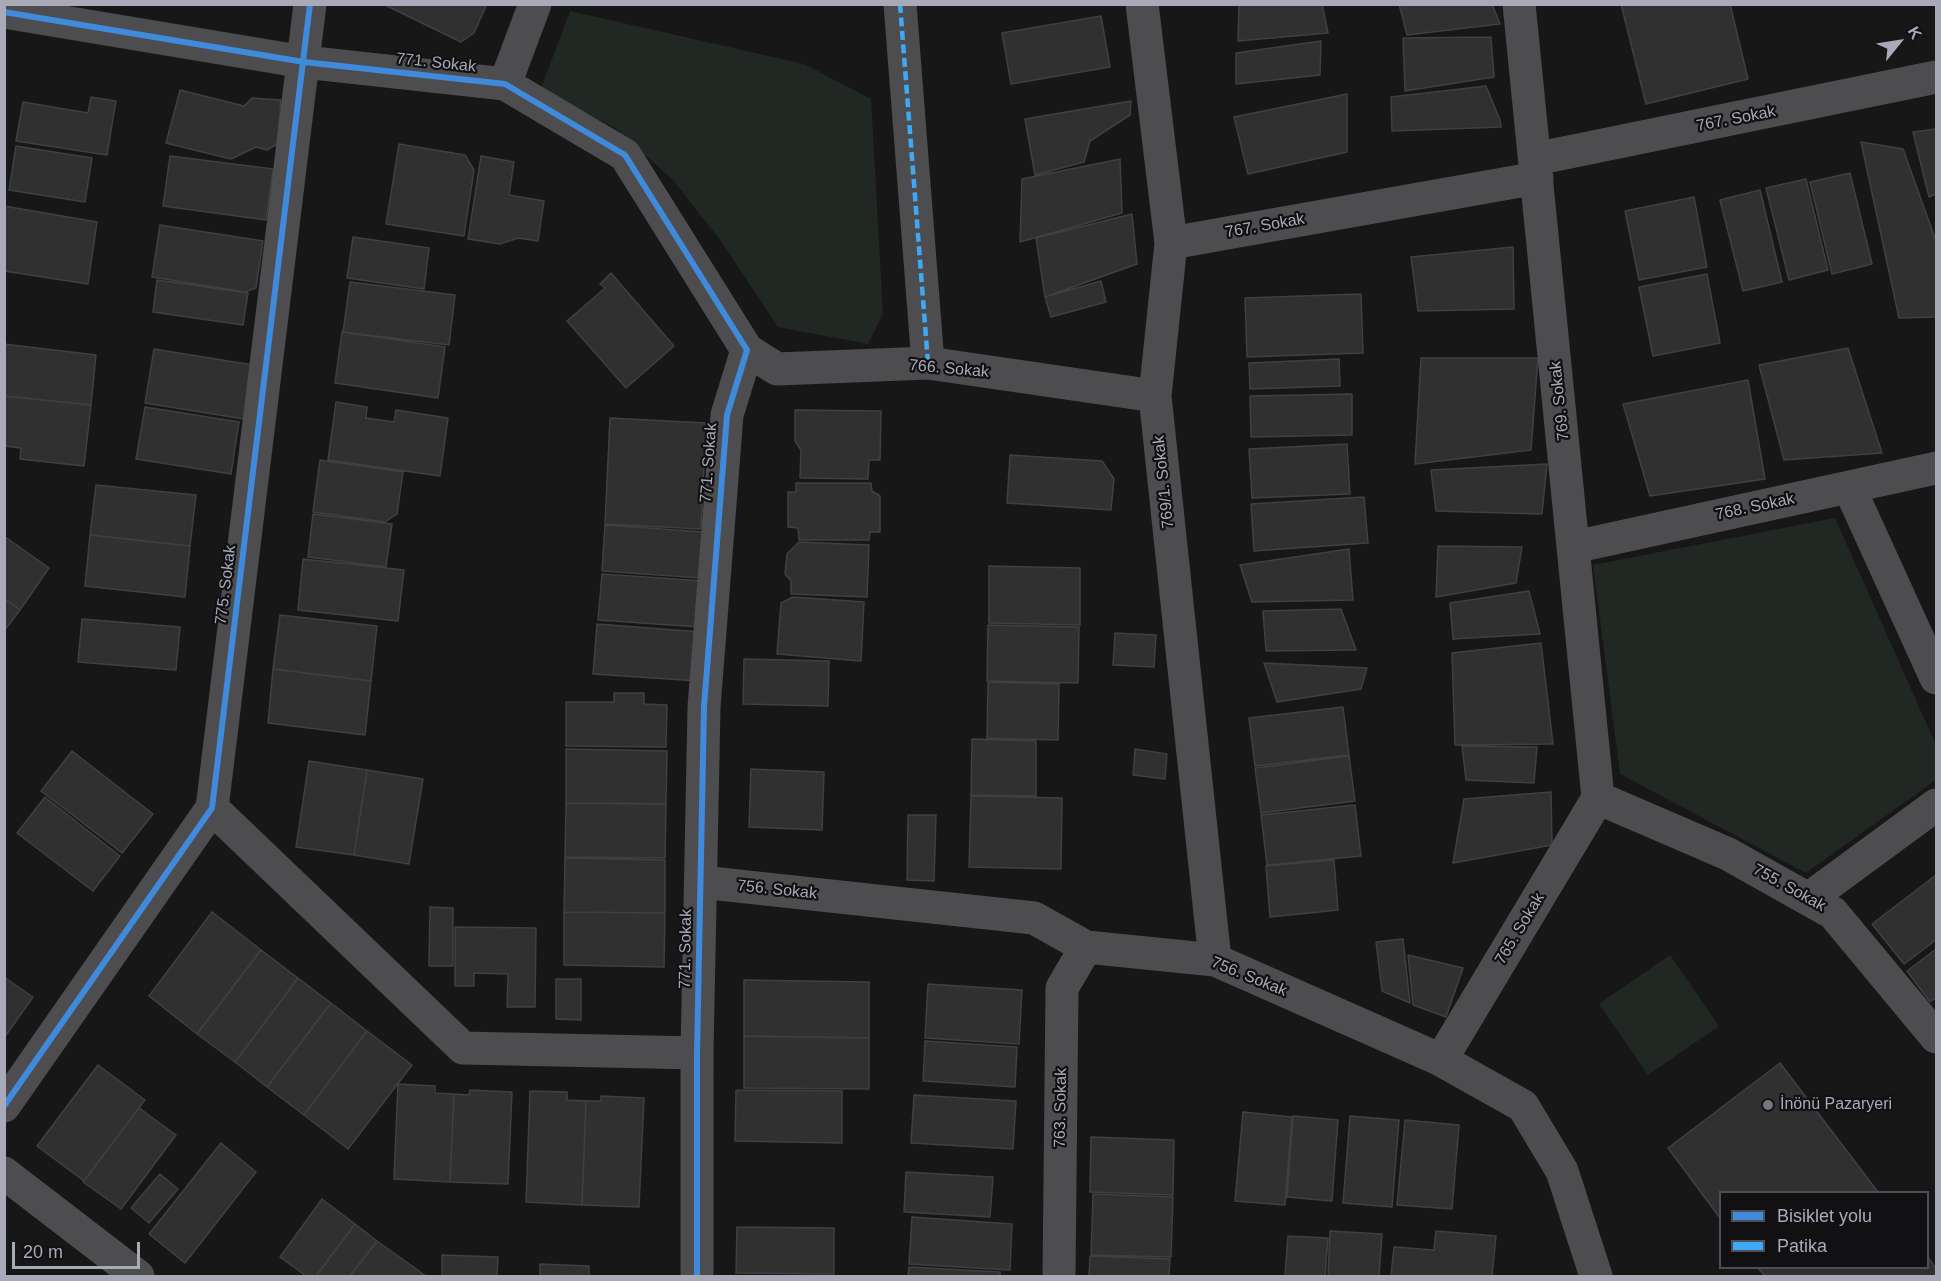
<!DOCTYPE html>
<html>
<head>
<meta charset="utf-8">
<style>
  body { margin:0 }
  #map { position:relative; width:1941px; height:1281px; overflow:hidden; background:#171717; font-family:Arial,sans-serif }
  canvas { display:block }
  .frame { position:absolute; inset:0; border:6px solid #a8abb7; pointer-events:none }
  .legend { position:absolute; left:1719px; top:1191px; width:210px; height:78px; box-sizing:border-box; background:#111113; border:2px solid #4d4f55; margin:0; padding:8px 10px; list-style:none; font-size:18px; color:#a8abb7 }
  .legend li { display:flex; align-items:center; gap:12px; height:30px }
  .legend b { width:30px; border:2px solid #4d4f55 }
  .north { position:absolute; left:1869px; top:12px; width:60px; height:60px; -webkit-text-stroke:4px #111113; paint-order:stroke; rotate:60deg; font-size:16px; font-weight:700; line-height:24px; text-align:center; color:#a8abb7 }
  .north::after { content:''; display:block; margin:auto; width:21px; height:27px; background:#a8abb7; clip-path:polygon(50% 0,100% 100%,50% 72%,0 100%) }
  .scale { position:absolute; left:12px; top:1242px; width:128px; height:27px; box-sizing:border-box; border:3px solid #a8abb7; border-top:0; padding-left:8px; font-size:18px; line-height:21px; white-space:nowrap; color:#a8abb7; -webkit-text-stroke:4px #111113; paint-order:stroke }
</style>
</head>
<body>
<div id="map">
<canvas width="1941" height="1281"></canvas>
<div class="frame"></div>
<ul class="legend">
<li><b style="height:8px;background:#408adc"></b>Bisiklet yolu</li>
<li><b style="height:8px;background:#3fa9f5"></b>Patika</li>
</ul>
<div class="north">K</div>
<div class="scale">20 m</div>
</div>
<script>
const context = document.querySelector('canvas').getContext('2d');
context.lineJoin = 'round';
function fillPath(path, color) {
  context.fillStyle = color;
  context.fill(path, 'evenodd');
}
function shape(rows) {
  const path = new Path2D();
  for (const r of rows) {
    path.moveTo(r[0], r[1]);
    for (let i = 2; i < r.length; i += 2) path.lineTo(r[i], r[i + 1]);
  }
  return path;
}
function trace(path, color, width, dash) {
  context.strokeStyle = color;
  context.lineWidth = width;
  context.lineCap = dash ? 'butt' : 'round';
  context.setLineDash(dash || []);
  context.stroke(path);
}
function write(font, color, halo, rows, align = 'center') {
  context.font = font + ' Arial,sans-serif';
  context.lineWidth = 4.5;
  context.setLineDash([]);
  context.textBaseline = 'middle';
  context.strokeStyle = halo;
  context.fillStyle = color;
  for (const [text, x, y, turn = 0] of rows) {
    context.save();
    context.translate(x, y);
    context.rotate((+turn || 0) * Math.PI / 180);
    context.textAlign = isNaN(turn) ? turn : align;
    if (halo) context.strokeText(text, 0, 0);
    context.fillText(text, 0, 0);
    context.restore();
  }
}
const green = shape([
  [570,11,804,64,871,99,883,314,868,344,778,327,721,241,673,180,614,127,540,91],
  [1835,518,1936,745,1936,780,1806,873,1620,774,1593,565],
  [1670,955,1719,1026,1648,1075,1599,1004]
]);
const building = shape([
  [383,4,487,4,474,33,461,42,383,4],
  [1239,4,1322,4,1328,33,1238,41,1239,4],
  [1399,4,1492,4,1500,24,1407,35,1399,4],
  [1621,4,1730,4,1748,79,1646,104,1621,4],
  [1101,16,1110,67,1011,84,1002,33,1101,16],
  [1491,37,1494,77,1405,91,1403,38,1491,37],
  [1321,41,1320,75,1236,84,1236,53,1321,41],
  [1486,86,1500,120,1501,127,1392,131,1391,97,1486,86],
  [180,90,244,106,252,98,281,100,277,144,267,150,256,147,231,159,166,143,180,90],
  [1347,94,1347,152,1248,174,1234,117,1347,94],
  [91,97,116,101,107,155,16,141,23,102,88,113,91,97],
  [1131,101,1130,115,1090,141,1084,162,1035,175,1025,119,1131,101],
  [1936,129,1936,194,1929,197,1913,132,1936,129],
  [1861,142,1903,149,1936,241,1936,317,1899,318,1861,142],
  [399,144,465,155,474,170,464,236,386,224,399,144],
  [16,146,92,158,85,202,9,190,16,146],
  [170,156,273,169,266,220,163,206,170,156],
  [481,156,514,162,509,195,544,201,538,241,518,238,500,244,468,239,481,156],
  [1120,159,1122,213,1020,242,1022,179,1120,159],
  [1850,173,1872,264,1832,274,1810,182,1850,173],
  [1806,179,1828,270,1789,280,1766,188,1806,179],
  [1760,190,1782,282,1743,291,1720,200,1760,190],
  [1694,197,1707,267,1639,280,1625,211,1694,197],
  [4,206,97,222,88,284,4,271,4,206],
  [1132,214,1137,264,1045,297,1036,238,1132,214],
  [160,225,263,241,256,288,245,292,152,277,160,225],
  [353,237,429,248,424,289,347,278,353,237],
  [1513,247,1514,309,1418,311,1411,257,1513,247],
  [611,273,674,346,626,388,567,321,605,288,600,284,611,273],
  [1707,274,1720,343,1653,356,1639,287,1707,274],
  [157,280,248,293,243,325,153,312,157,280],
  [1101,281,1106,302,1051,317,1045,297,1101,281],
  [350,282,455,295,449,345,343,332,350,282],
  [1361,294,1363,353,1247,357,1245,298,1361,294],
  [342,332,445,347,438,398,335,383,342,332],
  [4,344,96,355,91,405,4,396,4,344],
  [1848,348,1882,453,1784,460,1759,365,1848,348],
  [154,349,259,366,250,420,145,403,154,349],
  [1421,358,1538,358,1531,450,1415,464,1421,358],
  [1339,359,1340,386,1250,389,1249,363,1339,359],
  [1748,380,1765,479,1650,496,1623,404,1748,380],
  [1352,394,1352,435,1251,437,1250,396,1352,394],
  [4,396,91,405,84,466,20,459,21,448,4,446,4,396],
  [336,402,367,407,366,418,394,422,396,410,448,418,440,476,328,460,336,402],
  [145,407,239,422,231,474,136,459,145,407],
  [795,410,881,411,880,460,869,460,868,479,800,478,801,450,795,441,795,410],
  [610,418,706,423,701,529,605,524,610,418],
  [1347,444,1350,494,1252,498,1249,449,1347,444],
  [1010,455,1102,461,1114,479,1111,510,1007,503,1010,455],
  [320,460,403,472,397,514,385,522,313,512,320,460],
  [1547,464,1542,514,1436,511,1431,470,1547,464],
  [796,483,871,483,872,491,880,496,880,532,870,532,869,540,799,540,798,528,788,527,788,492,796,492,796,483],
  [96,485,196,495,190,546,90,535,96,485],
  [1364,497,1368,543,1254,551,1251,504,1364,497],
  [313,514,392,524,386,567,308,557,313,514],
  [605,525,704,532,701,578,602,571,605,525],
  [90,535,190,546,185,597,85,586,90,535],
  [4,536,49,568,20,610,4,598,4,536],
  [799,542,869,545,867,597,791,594,791,581,785,574,787,554,799,542],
  [1438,546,1522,547,1516,583,1436,597,1438,546],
  [1349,549,1353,600,1252,602,1240,565,1349,549],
  [303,559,404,570,398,621,298,610,303,559],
  [989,566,1080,568,1080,625,989,623,989,566],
  [602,574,703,581,700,627,598,620,602,574],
  [1529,591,1540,634,1453,639,1450,603,1529,591],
  [793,597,864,602,861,661,777,654,781,603,793,597],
  [4,598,20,610,4,631,4,598],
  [1341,609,1356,650,1266,651,1263,611,1341,609],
  [280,615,377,626,371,681,273,669,280,615],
  [82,619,180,627,176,670,78,662,82,619],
  [597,624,701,632,698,681,593,674,597,624],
  [988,625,1079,627,1078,683,987,681,988,625],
  [1115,633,1156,635,1154,667,1113,665,1115,633],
  [1541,643,1553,744,1455,745,1452,653,1541,643],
  [744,659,829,661,828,706,743,704,744,659],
  [1264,663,1367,668,1361,689,1277,702,1264,663],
  [273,669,371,681,365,735,268,723,273,669],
  [988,682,1059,684,1058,740,987,738,988,682],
  [614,693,644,693,644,704,667,705,666,747,566,746,566,702,614,702,614,693],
  [1343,707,1349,755,1255,766,1249,718,1343,707],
  [972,739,1036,741,1036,796,971,795,972,739],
  [1462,746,1537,747,1534,783,1466,780,1462,746],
  [566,749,667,751,666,804,566,803,566,749],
  [1135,749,1167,754,1165,779,1133,775,1135,749],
  [72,751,153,814,122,853,41,791,72,751],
  [1349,756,1355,801,1261,813,1255,768,1349,756],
  [309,761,367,770,354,855,296,847,309,761],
  [751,769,824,772,822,830,749,827,751,769],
  [367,770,423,779,409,864,354,855,367,770],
  [1551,792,1552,845,1453,863,1464,799,1551,792],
  [971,796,1062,798,1061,869,969,867,971,796],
  [45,797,120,856,93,891,17,833,45,797],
  [566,803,666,804,665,858,565,857,566,803],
  [1355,805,1361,856,1267,865,1261,815,1355,805],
  [908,815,936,815,934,881,907,880,908,815],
  [565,858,665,860,665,913,564,912,565,858],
  [1334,860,1338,910,1270,917,1266,866,1334,860],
  [1936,875,1936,940,1904,964,1872,924,1936,875],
  [430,907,453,908,453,966,429,966,430,907],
  [212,912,261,950,197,1034,149,996,212,912],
  [564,912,665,913,664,967,564,965,564,912],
  [455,927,536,928,535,1007,507,1007,508,974,474,973,474,986,455,986,455,927],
  [1403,939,1410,1003,1382,991,1376,942,1403,939],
  [1936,949,1936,998,1930,1002,1907,971,1936,949],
  [261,950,298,978,235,1062,197,1034,261,950],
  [1408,955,1463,968,1446,1017,1413,1005,1408,955],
  [4,977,33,997,4,1038,4,977],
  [298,978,331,1003,267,1087,235,1062,298,978],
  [556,979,581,979,581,1020,556,1019,556,979],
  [744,980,869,982,869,1038,744,1036,744,980],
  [928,984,1022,990,1019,1044,925,1038,928,984],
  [331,1003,367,1031,304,1115,267,1087,331,1003],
  [367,1031,412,1065,348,1149,304,1115,367,1031],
  [744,1036,869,1038,869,1089,744,1088,744,1036],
  [925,1041,1017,1047,1015,1087,923,1081,925,1041],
  [1780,1063,1878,1192,1720,1192,1720,1218,1668,1148,1780,1063],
  [98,1065,145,1100,84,1181,37,1146,98,1065],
  [398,1084,435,1086,435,1093,454,1094,450,1182,394,1179,398,1084],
  [470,1090,512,1092,508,1184,450,1182,454,1094,469,1095,470,1090],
  [736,1090,842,1091,842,1143,735,1141,736,1090],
  [530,1091,567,1092,567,1100,586,1101,582,1205,526,1202,530,1091],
  [914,1095,1016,1101,1013,1149,911,1143,914,1095],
  [601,1096,644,1098,639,1207,582,1205,586,1101,601,1101,601,1096],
  [139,1108,176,1135,121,1209,83,1182,139,1108],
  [1243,1112,1292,1117,1285,1205,1235,1201,1243,1112],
  [1293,1116,1338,1120,1332,1201,1287,1197,1293,1116],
  [1350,1116,1399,1120,1392,1207,1343,1203,1350,1116],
  [1405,1120,1459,1125,1452,1209,1397,1205,1405,1120],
  [1091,1137,1174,1140,1173,1195,1090,1192,1091,1137],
  [221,1143,256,1172,185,1263,149,1234,221,1143],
  [906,1172,993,1177,990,1217,904,1212,906,1172],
  [160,1174,178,1189,149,1223,131,1208,160,1174],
  [1093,1194,1173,1197,1171,1257,1091,1255,1093,1194],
  [322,1199,355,1224,316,1276,306,1276,280,1257,322,1199],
  [912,1217,1012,1224,1010,1270,909,1264,912,1217],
  [355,1224,377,1241,350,1276,316,1276,355,1224],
  [737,1227,834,1228,834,1274,736,1273,737,1227],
  [1330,1231,1382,1234,1379,1276,1328,1276,1330,1231],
  [1436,1231,1496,1236,1492,1276,1391,1276,1394,1247,1434,1250,1436,1231],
  [1288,1236,1328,1238,1325,1276,1285,1276,1288,1236],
  [377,1241,426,1276,350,1276,377,1241],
  [442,1255,498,1257,497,1276,442,1276,442,1255],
  [1090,1256,1170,1259,1169,1276,1089,1276,1090,1256],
  [1928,1257,1936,1269,1936,1276,1765,1276,1758,1268,1928,1268,1928,1257],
  [540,1264,589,1266,589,1276,540,1276,540,1264],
  [909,1267,1000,1272,1000,1276,908,1276,909,1267]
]);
const minor = shape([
  [900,4,928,363],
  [1142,4,1171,243,1155,396,1215,960],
  [1519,4,1598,798],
  [4,12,304,62,505,84,625,155,747,350,727,415,704,707,697,1053,697,1276],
  [505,84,535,4],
  [1535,159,1936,77],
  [1171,243,1537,178],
  [747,350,777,369,928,363,1155,396],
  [1849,487,1936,678],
  [1574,547,1936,468],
  [1598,798,1728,854,1833,913,1936,1037],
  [212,808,463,1048,697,1053],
  [701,882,1034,918,1086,947,1215,960,1441,1060,1523,1106,1562,1171,1596,1276],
  [1808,899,1936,805],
  [1441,1060,1598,798],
  [4,1106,212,808,310,4],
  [4,1173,138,1276],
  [1059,1276,1062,988,1086,947]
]);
const quiet = shape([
  [900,4,928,363]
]);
const cycleway = shape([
  [4,12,304,62,505,84,625,155,747,350,727,415,704,707,697,1053,697,1276],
  [4,1106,212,808,310,4]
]);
const markers = [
  [1768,1105,6,"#75777f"]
];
const streetNames = [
  ["771. Sokak",436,63,6],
  ["767. Sokak",1736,119,-11],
  ["767. Sokak",1265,226,-10],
  ["766. Sokak",949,369,5],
  ["769. Sokak",1560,401,-96],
  ["771. Sokak",709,463,-86],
  ["769/1. Sokak",1164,482,-96],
  ["768. Sokak",1755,507,-12],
  ["775. Sokak",226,585,-83],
  ["755. Sokak",1789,888,29],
  ["756. Sokak",777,890,6],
  ["765. Sokak",1520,929,-59],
  ["771. Sokak",686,949,-89],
  ["756. Sokak",1249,977,22],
  ["763. Sokak",1061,1108,-89]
];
const poiNames = [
  ["İnönü Pazaryeri",1780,1105]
];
fillPath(green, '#212722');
fillPath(building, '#303031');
trace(building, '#3f4043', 1.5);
trace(minor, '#4d4d50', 33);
trace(quiet, '#3fa9f5', 4.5, [9, 4.5]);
trace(cycleway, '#408adc', 6);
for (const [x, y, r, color] of markers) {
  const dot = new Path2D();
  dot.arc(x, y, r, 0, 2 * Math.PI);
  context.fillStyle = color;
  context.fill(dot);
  trace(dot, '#111113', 2);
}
write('16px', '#a8abb7', '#111113', streetNames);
write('16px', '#a8abb7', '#111113', poiNames, 'left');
</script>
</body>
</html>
